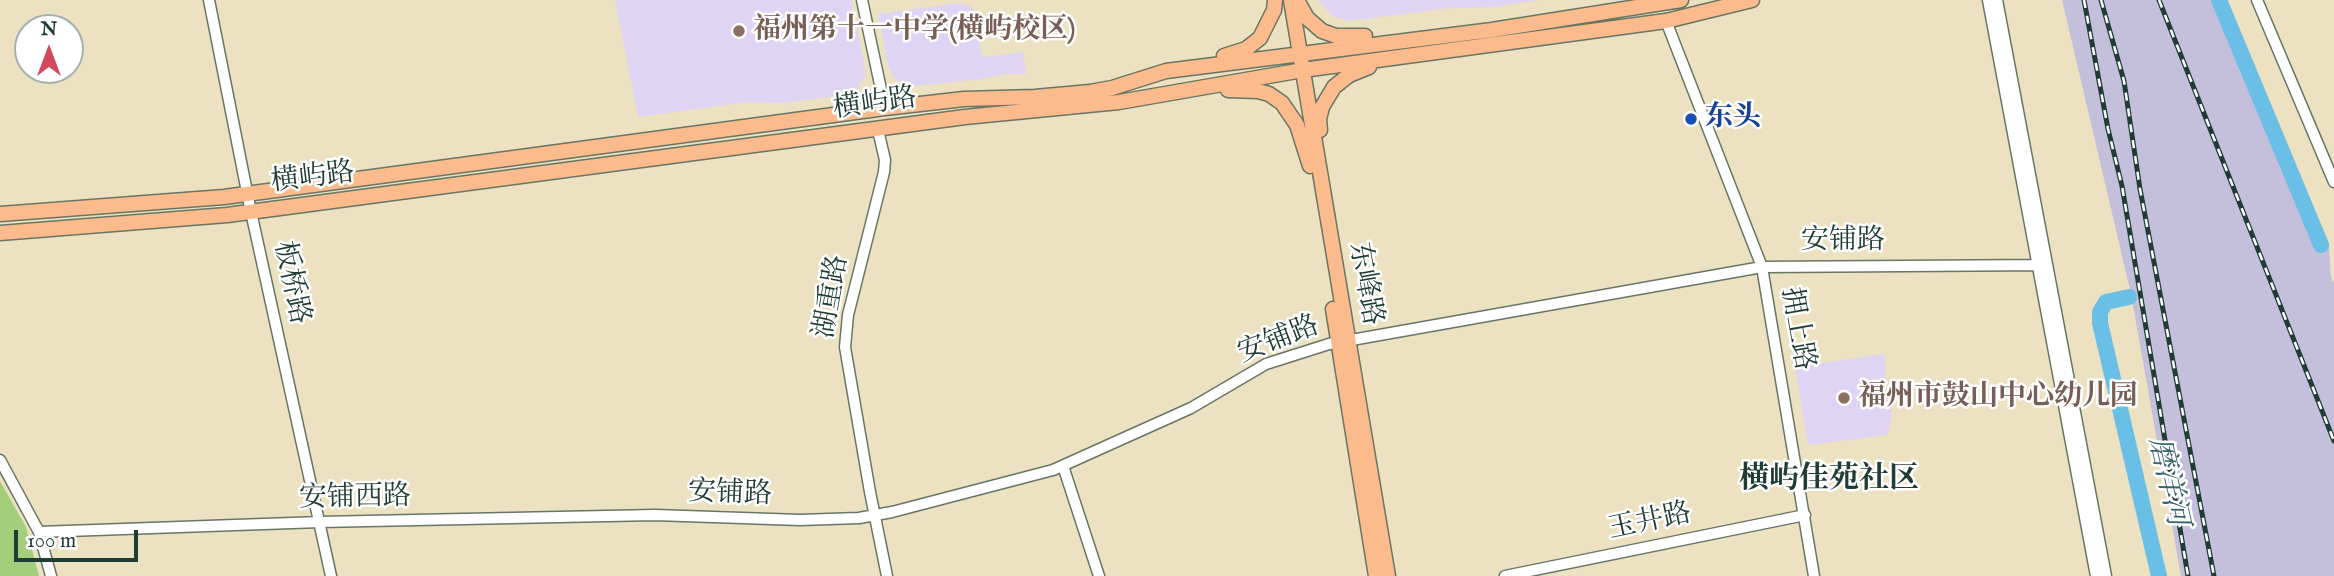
<!DOCTYPE html>
<html>
<head>
<meta charset="utf-8">
<style>
  body { margin:0 }
  #map { position:relative; width:2334px; height:576px; overflow:hidden; background:#ece1c0; font-family:"IM FELL English",serif }
  canvas { display:block }
  .north { position:absolute; left:14px; top:14px; width:70px; height:70px; box-sizing:border-box; background:#fff; border:2px solid #a5b1ae; border-radius:50%; rotate:0deg; font-size:19px; font-weight:700; line-height:28px; text-align:center; color:#1f3d34 }
  .north::after { content:''; display:block; margin:auto; width:24px; height:32px; background:#d1495b; clip-path:polygon(50% 0,100% 100%,50% 72%,0 100%) }
  .scale { position:absolute; left:14px; top:530px; width:124px; height:32px; box-sizing:border-box; border:4px solid #1f3d34; border-top:0; padding-left:9px; font-size:21px; line-height:24px; white-space:nowrap; color:#1f3d34; -webkit-text-stroke:5px #fff; paint-order:stroke }
</style>
</head>
<body>
<div id="map">
<canvas width="2334" height="576"></canvas>
<div class="north">N</div>
<div class="scale">100 m</div>
</div>
<script>
const context = document.querySelector('canvas').getContext('2d');
context.lineJoin = 'round';
function fillPath(path, color) {
  context.fillStyle = color;
  context.fill(path, 'evenodd');
}
function shape(rows) {
  const path = new Path2D();
  for (const r of rows) {
    path.moveTo(r[0], r[1]);
    for (let i = 2; i < r.length; i += 2) path.lineTo(r[i], r[i + 1]);
  }
  return path;
}
function trace(path, color, width, dash) {
  context.strokeStyle = color;
  context.lineWidth = width;
  context.lineCap = dash ? 'butt' : 'round';
  context.setLineDash(dash || []);
  context.stroke(path);
}
function write(font, color, halo, rows, align = 'center') {
  context.font = font + ' "IM FELL English","Noto Serif SC",serif';
  context.lineWidth = 5;
  context.setLineDash([]);
  context.textBaseline = 'middle';
  context.strokeStyle = halo;
  context.fillStyle = color;
  for (const [text, x, y, turn = 0] of rows) {
    context.save();
    context.translate(x, y);
    context.rotate((+turn || 0) * Math.PI / 180);
    context.textAlign = isNaN(turn) ? turn : align;
    if (halo) context.strokeText(text, 0, 0);
    context.fillText(text, 0, 0);
    context.restore();
  }
}
const built = shape([
  [615,0,851,0,864,62,865,76,857,88,844,95,784,103,746,102,638,117],
  [1318,0,1539,0,1493,7,1450,8,1348,21,1332,16],
  [959,3,970,6,976,13,980,49,983,57,1023,52,1026,74,1005,74,982,79,915,86,902,83,894,78,888,65,878,14],
  [1884,354,1887,395,1892,413,1889,431,1886,435,1808,445,1795,367]
]);
const industrial = shape([
  [2062,0,2219,0,2329,248,2331,278,2334,283,2334,576,2181,576,2131,294]
]);
const green = shape([
  [0,481,26,527,39,576,0,576]
]);
const river = shape([
  [2219,0,2321,245],
  [2129,297,2106,302,2100,312,2100,323,2159,576]
]);
const minor = shape([
  [209,0,251,212,331,576],
  [862,0,885,108],
  [1988,0,2096,576],
  [1997,0,2106,576],
  [2257,0,2334,182],
  [1666,21,1762,267,1814,576],
  [878,130,885,160,884,172,848,315,845,347,870,492,887,576],
  [0,460,39,532,51,576],
  [1063,466,1099,576],
  [39,532,320,522,655,515,800,520,859,518,892,512,1053,470,1191,408,1266,364,1329,344,1762,267,2047,265],
  [1505,576,1805,515]
]);
const major = shape([
  [1291,0,1388,576],
  [1297,0,1307,18,1322,31,1336,36,1365,36],
  [1224,56,1246,49,1260,38,1274,10,1275,0],
  [1228,90,1258,91,1269,94,1282,103,1297,125,1310,166],
  [1320,130,1319,119,1322,107,1334,87,1349,75,1369,67],
  [0,214,224,197,885,108,964,99,1035,97,1090,92,1112,88,1166,71,1492,30,1681,0],
  [0,233,227,215,965,117,1119,102,1303,70,1666,21,1752,0],
  [1333,309,1376,576]
]);
const rail = shape([
  [2084,0,2108,129,2122,186,2188,576],
  [2101,0,2124,81,2140,189,2214,576],
  [2159,0,2334,441]
]);
const markers = [
  [739,31,7,"#8d6e63"],
  [1691,119,7,"#1a4fb4"],
  [1844,398,7,"#8d6e63"]
];
const educationNames = [
  ["福州第十一中学(横屿校区)",753,31],
  ["福州市鼓山中心幼儿园",1858,398]
];
const streetNames = [
  ["横屿路",875,105,-8],
  ["横屿路",313,179,-7],
  ["安铺路",1843,242],
  ["板桥路",290,283,78],
  ["东峰路",1364,284,80],
  ["湖重路",833,297,-80],
  ["拥上路",1796,329,80],
  ["安铺路",1279,341,-21],
  ["安铺路",730,495,2],
  ["安铺西路",355,499,-1],
  ["玉井路",1650,523,-12]
];
const transitNames = [
  ["东头",1705,119]
];
const neighbourhoodNames = [
  ["横屿佳苑社区",1829,481]
];
const waterNames = [
  ["磨洋河",2166,482,77]
];
fillPath(built, '#e0d4f4');
fillPath(industrial, '#c4c0db');
fillPath(green, '#a3cf7c');
trace(river, '#6abfe7', 16);
trace(minor, '#677665', 13);
trace(major, '#677665', 17);
trace(minor, '#fff', 10);
trace(major, '#fbbb8c', 14);
trace(rail, '#1f3d34', 5);
trace(rail, '#fff', 2.5, [8]);
for (const [x, y, r, color] of markers) {
  const dot = new Path2D();
  dot.arc(x, y, r, 0, 2 * Math.PI);
  context.fillStyle = color;
  context.fill(dot);
  trace(dot, '#fff', 2.5);
}
write('bold 28px', '#785e54', '#fff', educationNames, 'left');
write('28px', '#1f3d34', '#fff', streetNames);
write('bold 28px', '#164399', '#fff', transitNames, 'left');
write('bold 30px', '#1f3d34', '#fff', neighbourhoodNames);
write('italic 30px', '#36646a', '#fff', waterNames);
</script>
</body>
</html>
